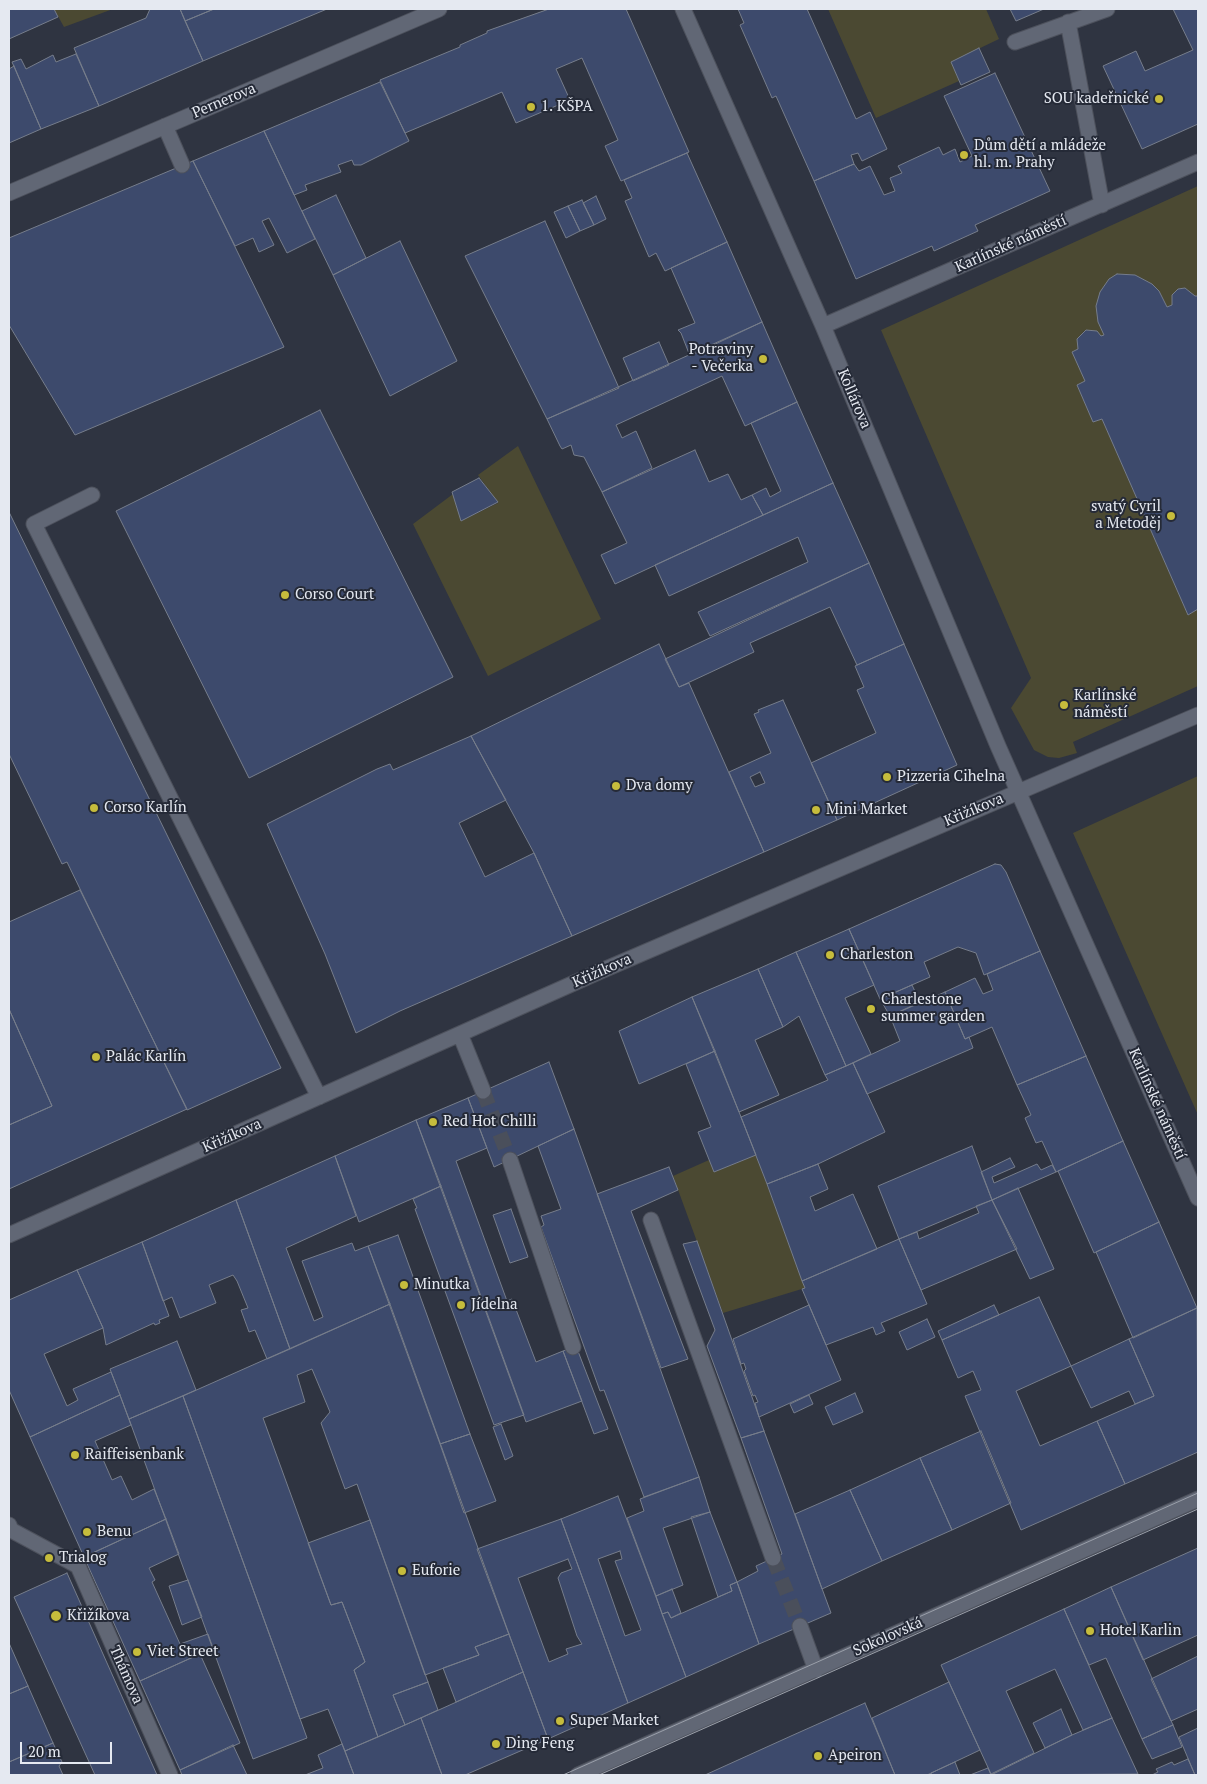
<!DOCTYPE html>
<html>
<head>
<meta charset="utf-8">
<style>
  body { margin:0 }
  #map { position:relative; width:1207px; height:1784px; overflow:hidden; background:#2f3441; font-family:"PT Serif",serif }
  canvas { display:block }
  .frame { position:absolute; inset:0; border:10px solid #e5e9f1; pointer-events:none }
  .scale { position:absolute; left:20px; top:1742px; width:92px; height:22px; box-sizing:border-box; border:2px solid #e5e9f1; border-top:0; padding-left:6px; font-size:15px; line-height:18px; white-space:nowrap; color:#e5e9f1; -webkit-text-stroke:4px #252a37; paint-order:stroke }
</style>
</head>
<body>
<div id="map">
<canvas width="1207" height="1784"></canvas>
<div class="frame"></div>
<div class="scale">20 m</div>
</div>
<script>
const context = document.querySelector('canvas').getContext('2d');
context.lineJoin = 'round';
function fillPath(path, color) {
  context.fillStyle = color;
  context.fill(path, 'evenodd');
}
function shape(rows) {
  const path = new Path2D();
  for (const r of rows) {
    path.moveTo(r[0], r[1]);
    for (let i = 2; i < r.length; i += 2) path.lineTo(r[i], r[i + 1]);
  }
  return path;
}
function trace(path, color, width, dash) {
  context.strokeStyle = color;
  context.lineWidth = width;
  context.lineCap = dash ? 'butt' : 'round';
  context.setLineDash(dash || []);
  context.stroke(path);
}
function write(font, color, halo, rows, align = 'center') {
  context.font = font + ' "PT Serif",serif';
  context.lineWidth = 4;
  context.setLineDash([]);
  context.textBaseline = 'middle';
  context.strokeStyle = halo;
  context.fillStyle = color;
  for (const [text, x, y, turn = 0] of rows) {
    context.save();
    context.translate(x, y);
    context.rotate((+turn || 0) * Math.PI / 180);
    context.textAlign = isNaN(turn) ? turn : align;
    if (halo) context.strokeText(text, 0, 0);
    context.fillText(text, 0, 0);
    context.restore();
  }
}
const green = shape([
  [54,9,113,9,64,27],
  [828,9,986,9,999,39,951,62,959,81,876,118],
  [1198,186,1198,296,1195,296,1185,288,1178,289,1172,295,1172,305,1167,307,1159,291,1152,284,1135,275,1117,274,1104,335,1101,336,1092,330,1084,331,1077,339,1078,349,1073,352,1085,381,1077,385,1093,422,1102,419,1188,615,1198,609,1198,686,1073,742,1077,753,1059,758,1048,757,1034,750,1011,708,1031,678,881,330],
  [518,446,601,619,488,676,413,524,453,494,461,521,498,503,478,475],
  [1198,776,1198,1115,1073,833],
  [756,1155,805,1288,723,1313,673,1176,709,1160,714,1172]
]);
const building = shape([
  [9,9,54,9,58,17,9,39,9,9],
  [150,9,180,9,203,61,99,106,74,48,146,18,150,9],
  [180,9,214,9,185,21,180,9],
  [214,9,327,9,203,61,185,21,214,9],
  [549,9,626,9,689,152,621,181,605,146,618,140,582,58,556,69,570,100,516,123,502,92,405,133,380,80,460,47,460,45,487,33,487,31,549,9],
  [738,9,807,9,856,119,870,112,887,149,862,161,858,153,851,155,854,164,814,181,776,96,772,98,740,25,744,23,738,9],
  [1010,9,1044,9,1016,21,1010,9],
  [1173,9,1198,9,1198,124,1142,149,1103,66,1136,51,1145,71,1193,50,1173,9],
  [979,48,990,72,961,85,951,62,979,48],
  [76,54,99,106,41,129,12,62,21,59,26,69,53,55,56,62,76,54],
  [14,66,41,129,9,143,9,69,14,66],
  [995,73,1050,191,975,225,978,231,934,251,932,246,856,279,814,181,854,164,859,171,870,166,884,195,895,191,890,178,902,173,898,166,939,147,943,155,955,149,960,162,972,156,944,96,995,73],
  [380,82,409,141,361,165,354,165,352,160,338,165,341,172,305,185,307,190,294,195,264,131,380,82],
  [264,131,315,239,287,253,269,218,262,221,274,245,259,252,253,238,235,246,193,161,264,131],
  [687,153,727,242,665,271,656,253,649,257,625,201,632,198,624,180,687,153],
  [193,161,284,347,75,435,9,325,9,238,193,161],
  [336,195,366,258,333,275,302,211,336,195],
  [596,196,606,219,594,225,583,203,596,196],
  [582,200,594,225,580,231,568,206,582,200],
  [568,206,580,231,566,238,554,212,568,206],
  [545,221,619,388,547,419,465,256,545,221],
  [400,241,457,361,390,396,333,275,400,241],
  [727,242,762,322,690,356,681,333,678,330,695,323,671,268,727,242],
  [1117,274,1135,275,1152,284,1159,291,1167,307,1172,305,1172,295,1178,289,1185,288,1195,296,1198,296,1198,609,1188,615,1102,419,1093,422,1077,385,1085,381,1072,352,1078,349,1077,339,1086,330,1097,331,1101,336,1104,335,1098,322,1096,306,1100,292,1109,279,1117,274],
  [762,322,797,402,745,426,722,376,616,425,622,438,636,431,652,468,602,492,584,457,574,455,571,445,562,449,560,446,547,419,762,322],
  [659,342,669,365,633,381,623,358,659,342],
  [797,402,833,483,763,515,752,495,766,488,770,497,781,491,751,423,797,402],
  [320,410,453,677,249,778,116,511,320,410],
  [695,450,709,482,728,474,741,500,752,495,763,515,615,584,601,555,627,543,602,492,695,450],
  [479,478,498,502,461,521,452,492,479,478],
  [833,483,869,563,710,636,698,612,808,562,798,537,669,596,655,565,833,483],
  [9,512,281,1068,187,1110,67,862,62,864,9,754,9,512],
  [869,563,904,644,857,665,830,607,750,643,754,652,679,687,665,659,869,563],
  [659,644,679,687,689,683,764,852,572,936,534,853,471,736,659,644],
  [904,644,957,765,837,820,811,763,876,733,857,690,864,687,855,666,904,644],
  [783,700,837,820,764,852,729,772,771,753,754,714,759,712,758,710,783,700],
  [760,772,765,783,755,787,750,777,760,772],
  [471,736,506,800,459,823,485,877,534,853,572,936,400,1011,356,1033,325,954,267,824,377,769,390,764,393,770,471,736],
  [995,864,1001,865,1006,872,1040,951,984,975,976,953,958,947,924,962,930,977,880,999,849,929,995,864],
  [80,890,187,1109,9,1189,9,1125,52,1106,9,1009,9,922,80,890],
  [849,929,874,985,845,998,871,1054,846,1066,796,952,849,929],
  [1040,951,1086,1056,1017,1085,992,1027,965,1039,945,992,975,978,983,994,993,990,987,974,1040,951],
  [796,952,846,1066,825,1075,799,1016,783,1027,758,969,796,952],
  [758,969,783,1027,755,1040,779,1095,739,1112,692,997,758,969],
  [912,985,920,1002,890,1016,880,999,912,985],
  [945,992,965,1039,969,1037,973,1048,867,1094,853,1063,900,1041,890,1016,945,992],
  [692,997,715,1051,639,1084,619,1031,692,997],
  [9,1009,52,1106,9,1125,9,1009],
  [715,1051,756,1155,714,1172,698,1132,711,1127,686,1064,715,1051],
  [1086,1056,1123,1141,1056,1172,1042,1141,1036,1143,1025,1118,1031,1115,1017,1085,1086,1056],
  [549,1062,574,1129,494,1167,468,1098,549,1062],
  [853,1063,885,1132,818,1164,767,1184,741,1117,828,1080,825,1075,853,1063],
  [468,1098,487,1148,456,1161,507,1301,512,1299,536,1362,563,1351,582,1401,526,1422,416,1120,468,1098],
  [416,1120,441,1186,359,1222,335,1156,416,1120],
  [574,1129,699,1477,644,1497,604,1390,600,1391,541,1227,544,1225,541,1216,561,1209,538,1146,574,1129],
  [1123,1141,1159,1222,1094,1253,1058,1171,1123,1141],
  [972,1146,992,1200,899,1239,878,1186,972,1146],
  [335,1156,356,1216,286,1248,314,1321,323,1317,302,1261,352,1243,355,1251,368,1246,390,1304,290,1349,236,1200,335,1156],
  [1010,1158,1015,1167,992,1177,994,1183,1037,1164,1041,1170,1052,1165,1056,1172,992,1200,981,1172,1010,1158],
  [818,1164,828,1189,810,1197,815,1211,853,1194,877,1249,802,1281,767,1184,818,1164],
  [669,1167,678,1190,631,1211,688,1359,661,1368,597,1194,669,1167],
  [441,1186,524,1415,494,1425,415,1209,417,1208,413,1199,441,1186],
  [1018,1188,1054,1269,1030,1279,992,1200,1018,1188],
  [236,1200,290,1349,267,1359,255,1330,249,1332,241,1310,248,1308,237,1281,233,1275,209,1285,216,1303,180,1318,172,1297,163,1301,142,1242,236,1200],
  [992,1200,1017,1249,921,1290,899,1239,917,1232,919,1239,979,1213,976,1206,992,1200],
  [511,1209,528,1257,510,1263,493,1215,511,1209],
  [1159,1222,1197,1308,1133,1338,1096,1252,1159,1222],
  [398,1235,470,1434,440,1444,368,1246,398,1235],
  [899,1239,927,1304,881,1323,885,1331,876,1335,873,1327,826,1345,802,1289,805,1288,802,1281,899,1239],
  [697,1241,764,1431,741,1438,707,1346,715,1330,683,1244,697,1241],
  [142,1242,169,1316,159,1320,160,1323,155,1325,154,1323,106,1345,103,1328,77,1270,142,1242],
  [77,1270,103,1328,44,1354,67,1406,78,1400,73,1389,111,1372,120,1395,30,1437,9,1390,9,1300,77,1270],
  [1039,1297,1071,1366,1016,1391,1040,1446,1097,1421,1125,1484,1021,1530,965,1396,981,1390,973,1371,958,1378,942,1340,1039,1297],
  [390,1304,509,1634,475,1647,479,1655,425,1675,357,1484,345,1489,321,1423,330,1412,312,1369,297,1375,305,1402,263,1418,331,1605,342,1602,365,1662,354,1670,378,1737,345,1751,328,1709,300,1719,183,1396,390,1304],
  [809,1305,841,1380,759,1417,755,1403,758,1402,755,1395,753,1396,744,1371,746,1369,744,1363,741,1364,733,1339,809,1305],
  [994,1305,999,1315,942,1340,938,1331,994,1305],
  [1197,1308,1198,1452,1125,1484,1097,1421,1154,1396,1129,1339,1197,1308],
  [927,1319,935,1337,907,1350,899,1332,927,1319],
  [1129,1339,1154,1396,1135,1404,1129,1391,1091,1408,1071,1366,1129,1339],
  [177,1341,196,1390,129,1419,110,1369,177,1341],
  [576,1346,608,1429,594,1434,563,1351,576,1346],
  [855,1393,863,1412,833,1425,825,1407,855,1393],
  [120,1395,131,1425,95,1441,112,1480,121,1476,132,1500,154,1489,166,1519,84,1557,30,1437,120,1395],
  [809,1395,813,1404,794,1413,790,1404,809,1395],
  [183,1396,307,1738,253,1759,129,1419,183,1396],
  [501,1424,513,1456,505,1460,493,1427,501,1424],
  [764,1431,831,1613,759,1644,737,1582,758,1571,756,1566,782,1554,741,1438,764,1431],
  [981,1431,1011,1503,952,1530,920,1458,981,1431],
  [470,1434,496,1501,464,1513,440,1444,470,1434],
  [920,1458,952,1530,882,1561,850,1490,920,1458],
  [699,1477,710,1512,663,1528,683,1585,656,1596,627,1518,644,1511,640,1499,699,1477],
  [850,1490,882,1561,822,1589,795,1514,850,1490],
  [618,1496,686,1677,628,1703,561,1519,618,1496],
  [620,1551,622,1559,615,1561,641,1630,625,1636,598,1559,620,1551],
  [710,1512,737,1582,730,1585,732,1591,718,1597,691,1517,710,1512],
  [166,1519,179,1554,149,1568,155,1580,152,1582,180,1644,208,1634,213,1648,140,1681,84,1557,166,1519],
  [561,1519,628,1703,548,1739,477,1549,561,1519],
  [568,1559,572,1569,561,1573,558,1578,577,1636,582,1644,566,1649,568,1654,549,1662,518,1578,568,1559],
  [370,1520,428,1682,393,1695,405,1725,378,1737,354,1670,365,1662,342,1602,331,1605,308,1543,370,1520],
  [1198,1548,1198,1635,1143,1660,1111,1587,1198,1548],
  [67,1573,123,1699,157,1775,95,1775,14,1597,67,1573],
  [188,1580,202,1617,182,1625,169,1586,188,1580],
  [737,1582,759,1644,686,1677,662,1614,668,1612,671,1618,732,1591,730,1585,737,1582],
  [1111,1587,1173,1725,1142,1739,1106,1658,1089,1665,1064,1609,1111,1587],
  [672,1589,681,1613,671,1618,668,1612,662,1614,656,1596,672,1589],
  [1064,1609,1112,1718,1083,1730,1055,1669,1006,1691,1034,1753,991,1774,941,1665,1064,1609],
  [509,1634,523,1672,456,1702,443,1668,479,1655,475,1647,509,1634],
  [9,1643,28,1686,9,1694,9,1643],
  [200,1654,240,1743,180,1770,140,1681,200,1654],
  [1198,1656,1198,1709,1171,1721,1151,1679,1198,1656],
  [523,1672,548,1739,465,1775,442,1775,421,1718,523,1672],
  [428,1682,438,1710,405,1725,393,1695,428,1682],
  [949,1682,980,1750,927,1775,895,1775,872,1718,949,1682],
  [28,1686,53,1743,9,1762,9,1694,28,1686],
  [865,1703,895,1775,705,1775,791,1736,865,1703],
  [1061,1709,1072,1735,1045,1748,1033,1723,1061,1709],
  [421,1718,442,1775,354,1775,345,1751,421,1718],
  [1112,1718,1138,1774,991,1775,1072,1735,1112,1718],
  [1173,1725,1182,1747,1152,1759,1142,1739,1173,1725],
  [1198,1728,1198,1775,1195,1775,1179,1737,1198,1728],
  [53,1743,62,1762,59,1766,63,1775,9,1775,9,1762,53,1743],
  [342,1744,354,1775,305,1775,323,1768,318,1755,342,1744],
  [233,1745,247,1775,182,1775,180,1770,233,1745],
  [1188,1759,1195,1775,1152,1775,1158,1772,1156,1769,1172,1762,1174,1765,1188,1759],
  [955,1762,960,1775,932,1775,931,1773,955,1762],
  [988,1768,991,1775,970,1775,988,1768]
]);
const minorTunnel = shape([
  [483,1091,510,1160],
  [773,1558,800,1626]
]);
const minor = shape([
  [683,9,823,326,998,746,1198,1198],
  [1068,22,1102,205],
  [1015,42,1107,9],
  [165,126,182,165],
  [9,193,439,9],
  [823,326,1198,162],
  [92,495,34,524,319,1097],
  [460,1034,483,1091],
  [510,1160,573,1347],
  [651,1220,773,1558],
  [9,1235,601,971,1198,715],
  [9,1525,11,1530,78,1566,170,1775],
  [800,1626,816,1670],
  [578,1775,1198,1499]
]);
const tram = shape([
  [563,1775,1198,1493],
  [599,1775,1198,1509]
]);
const markers = [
  [1159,99,5,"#c6bc3c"],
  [531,107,5,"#c6bc3c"],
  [964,155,5,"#c6bc3c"],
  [763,359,5,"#c6bc3c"],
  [1171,516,5,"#c6bc3c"],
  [285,595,5,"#c6bc3c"],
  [1064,705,5,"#c6bc3c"],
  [887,777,5,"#c6bc3c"],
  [616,786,5,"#c6bc3c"],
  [94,808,5,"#c6bc3c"],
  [816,810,5,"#c6bc3c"],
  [830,955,5,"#c6bc3c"],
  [871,1009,5,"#c6bc3c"],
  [96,1057,5,"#c6bc3c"],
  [433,1122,5,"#c6bc3c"],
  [404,1285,5,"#c6bc3c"],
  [461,1305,5,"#c6bc3c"],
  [75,1455,5,"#c6bc3c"],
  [87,1532,5,"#c6bc3c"],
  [49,1558,5,"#c6bc3c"],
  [402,1571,5,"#c6bc3c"],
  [56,1616,6,"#c6bc3c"],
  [1090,1631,5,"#c6bc3c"],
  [137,1652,5,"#c6bc3c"],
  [560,1721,5,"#c6bc3c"],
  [496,1744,5,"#c6bc3c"],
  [818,1756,5,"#c6bc3c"]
];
const poiNames = [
  ["SOU kadeřnické",1149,99,"right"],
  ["1. KŠPA",541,107],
  ["Dům dětí a mládeže",974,146],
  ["hl. m. Prahy",974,163],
  ["Potraviny",753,350,"right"],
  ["- Večerka",753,367,"right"],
  ["svatý Cyril",1161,507,"right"],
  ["a Metoděj",1161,524,"right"],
  ["Corso Court",295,595],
  ["Karlínské",1074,696],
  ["náměstí",1074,713],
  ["Pizzeria Cihelna",897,777],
  ["Dva domy",626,786],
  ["Corso Karlín",104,808],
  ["Mini Market",826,810],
  ["Charleston",840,955],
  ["Charlestone",881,1000],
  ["summer garden",881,1017],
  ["Palác Karlín",106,1057],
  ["Red Hot Chilli",443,1122],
  ["Minutka",414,1285],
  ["Jídelna",471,1305],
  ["Raiffeisenbank",85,1455],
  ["Benu",97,1532],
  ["Trialog",59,1558],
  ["Euforie",412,1571],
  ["Křižíkova",67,1616],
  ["Hotel Karlin",1100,1631],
  ["Viet Street",147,1652],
  ["Super Market",570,1721],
  ["Ding Feng",506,1744],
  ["Apeiron",828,1756]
];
const streetNames = [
  ["Pernerova",224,101,-23],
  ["Karlínské náměstí",1011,244,-24],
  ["Kollárova",854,399,67],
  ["Křižíkova",974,810,-23],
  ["Křižíkova",602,971,-24],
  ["Karlínské náměstí",1157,1104,66],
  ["Křižíkova",232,1136,-24],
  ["Sokolovská",888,1637,-24],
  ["Thámova",126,1675,66]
];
fillPath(green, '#4b4932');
fillPath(building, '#3d4a6c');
trace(building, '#767d8b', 1);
trace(minorTunnel, '#4a4f5b', 15, [15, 8]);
trace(minor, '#4d515c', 17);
trace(minor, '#616775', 15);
trace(tram, '#9a9fa9', 1);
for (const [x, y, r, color] of markers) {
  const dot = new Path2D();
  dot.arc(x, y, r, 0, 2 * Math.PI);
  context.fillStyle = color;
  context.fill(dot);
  trace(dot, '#252a37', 2);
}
write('15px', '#e5e9f1', '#252a37', poiNames, 'left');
write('15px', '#e5e9f1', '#252a37', streetNames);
</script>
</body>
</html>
